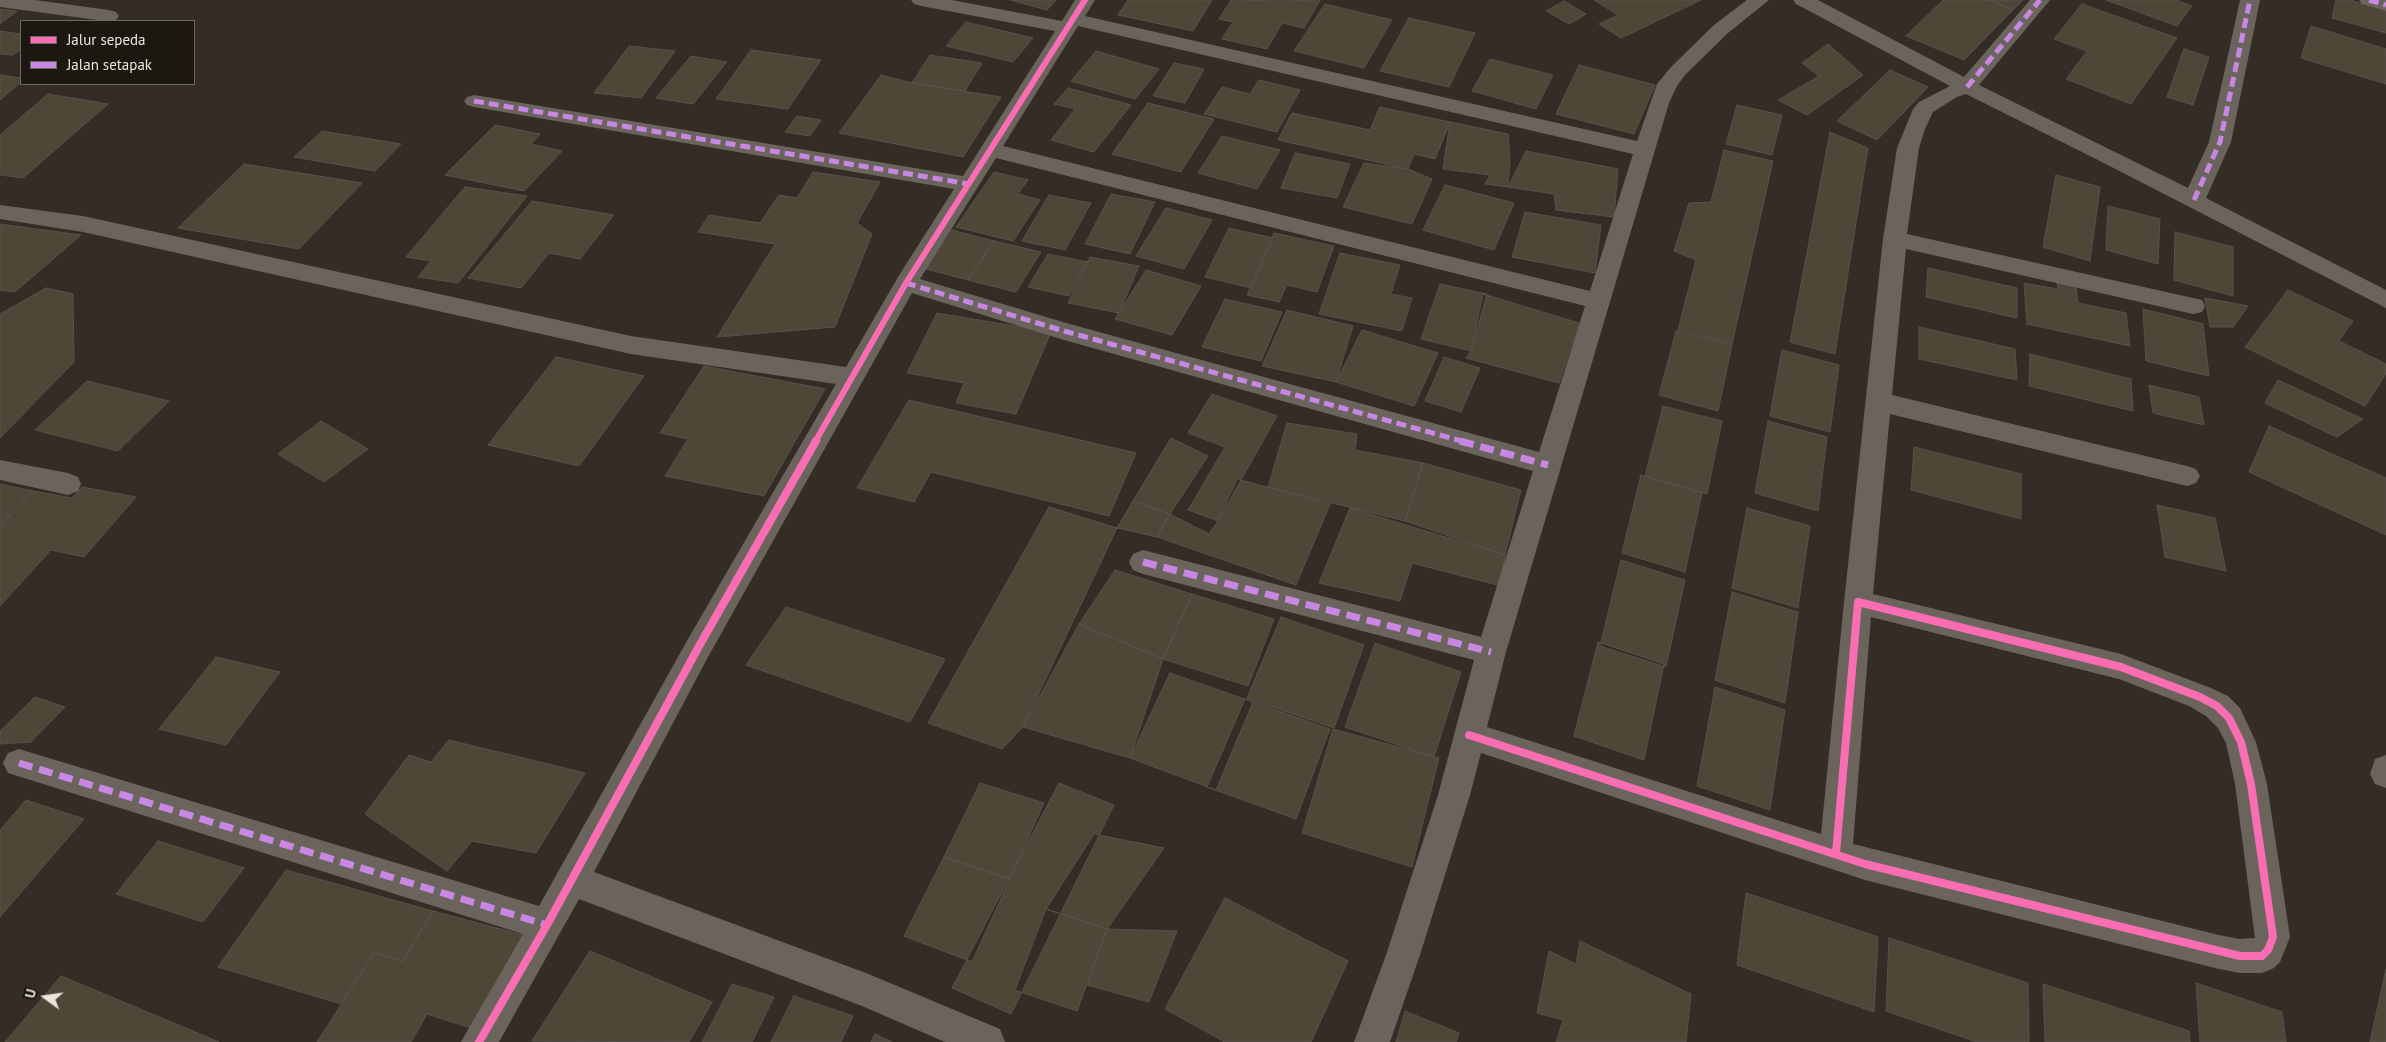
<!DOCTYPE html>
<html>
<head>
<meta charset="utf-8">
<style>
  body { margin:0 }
  #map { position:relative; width:2386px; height:1042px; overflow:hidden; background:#332d26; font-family:"PT Sans",sans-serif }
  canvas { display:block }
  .legend { position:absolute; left:20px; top:20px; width:175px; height:65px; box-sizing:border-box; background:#1c1711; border:1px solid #6f6963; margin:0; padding:6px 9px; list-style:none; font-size:15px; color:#ece5dd }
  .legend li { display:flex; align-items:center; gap:10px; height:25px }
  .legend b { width:25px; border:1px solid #6f6963 }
  .north { position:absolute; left:20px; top:972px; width:50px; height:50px; -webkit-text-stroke:4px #1c1711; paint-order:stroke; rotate:284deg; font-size:14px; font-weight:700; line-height:20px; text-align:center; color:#ece5dd }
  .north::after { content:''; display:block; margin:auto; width:18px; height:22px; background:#ece5dd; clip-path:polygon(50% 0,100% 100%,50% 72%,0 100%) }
</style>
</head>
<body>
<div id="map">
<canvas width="2386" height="1042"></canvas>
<ul class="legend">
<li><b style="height:6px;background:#f96db3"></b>Jalur sepeda</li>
<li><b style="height:6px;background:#c787e3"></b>Jalan setapak</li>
</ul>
<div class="north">U</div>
</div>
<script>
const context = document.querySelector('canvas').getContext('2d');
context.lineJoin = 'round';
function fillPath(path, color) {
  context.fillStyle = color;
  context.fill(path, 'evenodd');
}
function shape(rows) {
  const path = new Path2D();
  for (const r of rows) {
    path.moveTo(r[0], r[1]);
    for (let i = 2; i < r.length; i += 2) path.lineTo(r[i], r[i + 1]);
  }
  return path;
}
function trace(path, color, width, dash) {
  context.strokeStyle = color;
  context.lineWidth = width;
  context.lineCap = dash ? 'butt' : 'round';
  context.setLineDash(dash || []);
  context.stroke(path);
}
const building = shape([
  [1010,0,1056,0,1047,10,1010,0],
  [1128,0,1212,0,1193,31,1118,15,1128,0],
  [1231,0,1282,1,1320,0,1304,28,1282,23,1267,49,1222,39,1233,22,1219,19,1231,0],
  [1594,0,1701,0,1621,38,1599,24,1618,15,1594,0],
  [1943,0,1989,0,2013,10,1964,60,1906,36,1943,0],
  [1989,0,2023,0,2013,10,1989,0],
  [2106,0,2176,0,2192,6,2177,26,2106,0],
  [2336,0,2350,0,2386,10,2386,33,2332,18,2336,0],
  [1564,1,1586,14,1569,24,1546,11,1564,1],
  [1325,4,1392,20,1364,68,1294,51,1325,4],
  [2082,4,2177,38,2131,104,2066,79,2087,51,2054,39,2082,4],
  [0,9,17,11,0,24,0,9],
  [1409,18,1475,33,1449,87,1380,71,1409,18],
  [966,22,1033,38,1013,62,946,46,966,22],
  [2311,26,2386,49,2386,84,2301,58,2311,26],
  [0,31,21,34,21,49,13,55,0,54,0,31],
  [1828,44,1863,75,1807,115,1778,100,1819,76,1802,63,1828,44],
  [629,46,675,51,641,98,594,93,629,46],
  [2184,49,2209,57,2193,105,2167,97,2184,49],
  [751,50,821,60,788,109,716,99,751,50],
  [1096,51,1159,69,1135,99,1071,81,1096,51],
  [930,55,982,63,965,91,912,83,930,55],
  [691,56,727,62,693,104,656,98,691,56],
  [1490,59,1553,75,1536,109,1472,91,1490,59],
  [1174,63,1204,69,1185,103,1153,96,1174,63],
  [1579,65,1655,85,1634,134,1556,114,1579,65],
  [1890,70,1928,87,1877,140,1837,121,1890,70],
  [0,75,21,78,21,82,0,100,0,75],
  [881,75,912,83,1001,97,963,157,839,133,881,75],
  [1259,80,1300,90,1277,132,1204,114,1222,87,1250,94,1259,80],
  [1068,88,1131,105,1094,152,1051,140,1075,109,1054,104,1068,88],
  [48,94,108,104,23,178,0,175,0,135,48,94],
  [1148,103,1214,119,1181,172,1112,154,1148,103],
  [1737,105,1782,115,1772,155,1726,144,1737,105],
  [1380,107,1450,122,1435,159,1414,154,1408,169,1278,140,1292,113,1370,130,1380,107],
  [797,116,821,120,810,136,785,132,797,116],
  [1450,122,1508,134,1510,161,1508,187,1485,184,1490,175,1443,169,1450,122],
  [495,125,540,134,531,144,562,151,524,191,445,175,495,125],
  [322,131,401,144,375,171,294,157,322,131],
  [1830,132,1868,148,1835,354,1790,342,1830,132],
  [1222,136,1280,150,1257,189,1198,173,1222,136],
  [1724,150,1773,161,1732,344,1678,330,1696,260,1674,251,1689,203,1711,202,1724,150],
  [1526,151,1618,169,1614,217,1556,210,1554,194,1508,187,1526,151],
  [1295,153,1350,164,1337,198,1281,188,1295,153],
  [1364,163,1408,169,1432,179,1412,224,1343,207,1364,163],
  [244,164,362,183,299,249,178,228,244,164],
  [813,172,880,182,857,223,872,234,835,327,717,337,775,244,698,232,709,215,760,223,779,195,797,198,813,172],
  [994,172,1028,180,1018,194,1040,200,1013,241,956,227,994,172],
  [2056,175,2100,187,2090,261,2043,247,2056,175],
  [1445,185,1514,203,1494,250,1423,230,1445,185],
  [465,187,527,196,458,283,418,277,431,261,406,257,465,187],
  [1111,194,1155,202,1130,254,1085,244,1111,194],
  [1049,195,1091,203,1065,250,1022,241,1049,195],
  [532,201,614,215,580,259,549,253,521,288,468,278,532,201],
  [2108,206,2160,219,2158,264,2106,250,2108,206],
  [1166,208,1212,220,1184,269,1136,256,1166,208],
  [1525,212,1601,225,1595,273,1512,257,1525,212],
  [0,224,81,235,15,292,0,290,0,224],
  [1229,228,1273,238,1251,288,1205,277,1229,228],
  [952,230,994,241,968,280,926,269,952,230],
  [2175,232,2233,247,2233,296,2174,280,2175,232],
  [1274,233,1334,246,1317,292,1287,285,1279,302,1247,295,1274,233],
  [994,241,1041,252,1016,292,968,280,994,241],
  [1340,253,1400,265,1391,294,1412,298,1402,331,1319,314,1340,253],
  [1048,254,1088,262,1069,296,1028,287,1048,254],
  [1090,257,1139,266,1119,313,1068,303,1090,257],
  [1928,268,2017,288,2017,318,1926,297,1928,268],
  [1146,270,1201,286,1172,335,1115,319,1146,270],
  [2057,282,2076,286,2078,303,2126,313,2130,346,2027,324,2024,283,2058,289,2057,282],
  [1440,284,1487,294,1471,351,1421,339,1440,284],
  [46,288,73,294,74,362,0,438,0,314,46,288],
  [2288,290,2353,321,2339,341,2386,364,2386,374,2365,406,2245,347,2288,290],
  [1483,294,1579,323,1559,383,1466,358,1471,351,1483,294],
  [2205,298,2248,306,2233,327,2210,327,2205,298],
  [1225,299,1282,312,1261,361,1202,347,1225,299],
  [2143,309,2203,324,2209,376,2146,361,2143,309],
  [1287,310,1353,326,1336,382,1262,366,1287,310],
  [937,313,1051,332,1016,414,956,403,964,383,907,373,937,313],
  [1919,327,2015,349,2017,380,1919,359,1919,327],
  [1362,330,1438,353,1414,406,1336,382,1362,330],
  [1676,331,1732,345,1718,411,1659,395,1676,331],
  [1782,350,1839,365,1830,432,1770,416,1782,350],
  [2030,354,2131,379,2133,411,2029,386,2030,354],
  [556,357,644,376,579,466,488,445,556,357],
  [1444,357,1480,368,1461,412,1425,401,1444,357],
  [704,366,825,389,764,496,665,476,688,439,660,433,704,366],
  [2278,380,2363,419,2337,437,2265,403,2278,380],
  [87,381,169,401,118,451,35,430,87,381],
  [2149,385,2199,397,2204,425,2153,413,2149,385],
  [1212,394,1277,416,1218,521,1188,510,1225,447,1188,433,1212,394],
  [909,400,1136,453,1109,516,931,472,914,502,857,488,909,400],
  [1663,406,1722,421,1707,494,1645,476,1663,406],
  [321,421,368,449,324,482,278,454,321,421],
  [1768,421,1827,437,1818,511,1755,493,1768,421],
  [1287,423,1357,434,1355,450,1423,463,1405,521,1268,487,1287,423],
  [2269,426,2386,478,2386,535,2249,472,2269,426],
  [1171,438,1208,456,1170,514,1133,501,1171,438],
  [1914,447,2021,474,2021,519,1911,490,1914,447],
  [1423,463,1521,490,1505,555,1405,521,1423,463],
  [1641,475,1702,493,1685,572,1622,553,1641,475],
  [1237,479,1330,504,1296,585,1157,537,1170,514,1209,534,1218,521,1237,479],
  [0,484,33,491,0,526,0,484],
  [82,487,136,497,84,557,51,550,0,606,0,526,33,491,72,498,82,487],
  [1133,501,1170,514,1157,537,1117,528,1133,501],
  [2157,505,2215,518,2226,571,2165,557,2157,505],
  [1049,507,1117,528,1023,727,1002,749,928,723,1049,507],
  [1350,508,1505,555,1501,586,1412,563,1400,601,1319,583,1350,508],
  [1747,508,1810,526,1798,608,1732,588,1747,508],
  [1621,560,1685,580,1666,667,1600,646,1621,560],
  [1115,570,1192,594,1163,659,1079,624,1115,570],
  [1732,592,1798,612,1785,703,1715,680,1732,592],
  [1192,594,1274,619,1248,686,1163,659,1192,594],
  [786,607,945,659,910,722,746,665,786,607],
  [1281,617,1364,645,1334,728,1247,698,1281,617],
  [1079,624,1163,659,1130,758,1023,727,1079,624],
  [1598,642,1664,664,1644,760,1574,736,1598,642],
  [1375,643,1461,672,1434,757,1345,727,1375,643],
  [216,657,280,672,226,745,159,729,216,657],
  [1170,673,1253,702,1216,790,1130,758,1170,673],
  [1715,687,1785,710,1770,810,1697,786,1715,687],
  [35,697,65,707,31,742,0,744,0,731,35,697],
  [1245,699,1330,729,1296,819,1207,787,1245,699],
  [1333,729,1439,758,1412,867,1302,833,1333,729],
  [449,740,585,773,536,853,472,841,447,871,365,814,409,755,431,762,449,740],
  [980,783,1044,803,1010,879,944,857,980,783],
  [1059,783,1114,805,1011,1014,952,988,1059,783],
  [26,800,84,819,0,917,0,830,26,800],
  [1094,834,1164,848,1107,929,1046,909,1094,834],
  [158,841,244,868,203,922,116,894,158,841],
  [944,857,1010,879,972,962,904,936,944,857],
  [286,870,433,911,403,961,374,953,341,1004,218,967,286,870],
  [1746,893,1878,937,1874,1012,1737,965,1746,893],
  [1225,898,1348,961,1311,1042,1225,1042,1165,1009,1225,898],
  [1046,909,1107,929,1077,1011,1015,990,1046,909],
  [433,911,527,936,474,1029,427,1014,411,1042,317,1042,374,953,403,961,433,911],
  [1107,929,1177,931,1149,1002,1087,985,1107,929],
  [1889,938,2028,983,2029,1042,1977,1042,1886,1011,1889,938],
  [1580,941,1691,994,1686,1042,1556,1042,1563,1020,1537,1013,1549,951,1576,964,1580,941],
  [590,951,712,1002,689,1042,532,1041,590,951],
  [2386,969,2386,1042,2370,1042,2386,969],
  [61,976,219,1042,5,1042,61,976],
  [2196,983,2282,1012,2286,1042,2200,1042,2196,983],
  [732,984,774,997,752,1042,702,1042,732,984],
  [2043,984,2189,1031,2190,1042,2045,1042,2043,984],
  [794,996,853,1016,841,1042,771,1042,794,996],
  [1405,1011,1459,1033,1456,1042,1396,1042,1405,1011],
  [875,1034,892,1042,871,1042,875,1034]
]);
const minor = shape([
  [0,0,35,0,109,10,116,12,119,16,116,20,105,21,0,7,0,0],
  [911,0,952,0,1062,21,1075,0,1095,0,1085,16,1637,141,1657,84,1671,67,1714,25,1747,0,1769,0,1728,33,1685,75,1677,86,1669,103,1506,652,1487,727,1821,834,1844,602,1883,239,1897,148,1913,109,1919,102,1950,86,1796,4,1793,0,1818,0,1964,77,2030,0,2050,0,1979,85,2188,188,2209,142,2240,0,2260,0,2231,142,2206,198,2386,290,2386,308,2098,160,1966,94,1957,97,1933,112,1925,129,1919,148,1907,234,2193,298,2202,300,2205,306,2202,312,2193,314,1906,249,1892,395,2187,466,2196,469,2200,476,2196,483,2187,486,1890,414,1873,594,2121,654,2211,688,2228,696,2240,708,2256,742,2267,784,2290,937,2280,962,2274,968,2262,973,2240,973,2219,969,1865,880,1481,753,1470,795,1420,955,1390,1042,1354,1042,1386,955,1438,795,1474,660,1143,574,1133,570,1129,562,1133,554,1143,550,1481,637,1533,471,1064,340,912,293,708,657,594,872,866,973,1000,1029,1005,1042,945,1042,862,1006,579,899,499,1042,461,1042,523,934,8,773,3,763,8,753,19,749,539,906,688,639,836,384,631,354,83,232,0,219,0,205,83,216,631,336,846,367,898,277,954,189,474,107,467,105,464,101,467,97,474,95,963,176,1055,31,921,6,914,4,911,0],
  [1078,26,1633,154,1590,291,1003,146,1078,26],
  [996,158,1585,306,1539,452,1066,323,920,279,996,158],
  [1871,617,2119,679,2189,706,2206,716,2218,728,2226,743,2235,784,2255,938,2240,939,2219,935,1853,844,1871,617],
  [2359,0,2386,0,2386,11,2362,4,2359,0],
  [0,460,68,473,78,477,81,484,78,491,68,495,0,480,0,460],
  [2386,755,2386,788,2375,784,2370,774,2375,759,2386,755]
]);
const quietFar1 = shape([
  [2369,0,2386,5],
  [1967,87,2040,0],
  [474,101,969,184],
  [2194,200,2220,142,2250,0],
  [906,283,1064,331,1465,442]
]);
const quiet = shape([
  [1460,441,1548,465],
  [1143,562,1491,652],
  [19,763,547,925]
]);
const cyclewayFar1 = shape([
  [815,442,906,283,1085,0]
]);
const cycleway = shape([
  [1469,735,1865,864,2240,956,2262,956,2268,950,2273,937,2251,784,2241,742,2229,718,2217,706,2200,697,2121,667,1858,602,1836,853],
  [479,1042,547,925,698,648,816,441]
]);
fillPath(building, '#4e4637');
trace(building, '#57524c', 1);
fillPath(minor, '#6a645d');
trace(quietFar1, '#c787e3', 5, [10, 5]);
trace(quiet, '#c787e3', 7, [14, 7]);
trace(cyclewayFar1, '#f96db3', 6);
trace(cycleway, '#f96db3', 8);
</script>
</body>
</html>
